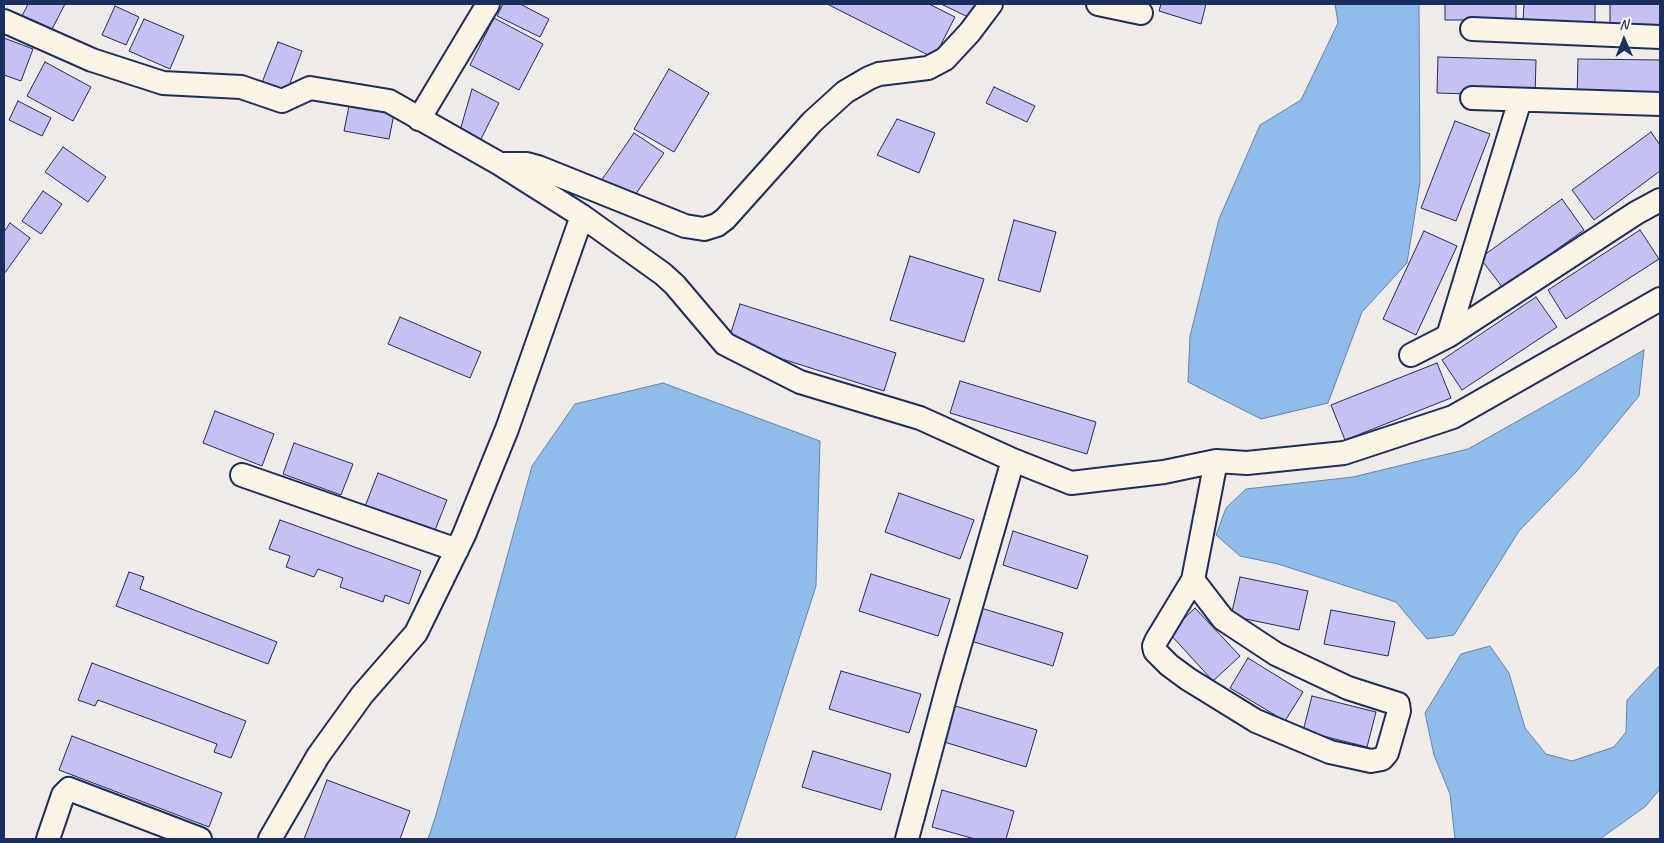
<!DOCTYPE html>
<html>
<head>
<meta charset="utf-8">
<style>
  body { margin:0 }
  #map { position:relative; width:1664px; height:843px; overflow:hidden; background:#f1ebe8; font-family:Caveat,sans-serif }
  canvas { display:block }
  .frame { position:absolute; inset:0; border:5px solid #1b2f5e; pointer-events:none }
  .north { position:absolute; left:1599px; top:15px; width:50px; height:50px; -webkit-text-stroke:4px #fcf5e5; paint-order:stroke; rotate:359deg; font-size:14px; font-weight:700; line-height:20px; text-align:center; color:#1b2f5e }
  .north::after { content:''; display:block; margin:auto; width:18px; height:22px; background:#1b2f5e; clip-path:polygon(50% 0,100% 100%,50% 72%,0 100%) }
</style>
</head>
<body>
<div id="map">
<canvas width="1664" height="843"></canvas>
<div class="frame"></div>
<div class="north">N</div>
</div>
<script>
const context = document.querySelector('canvas').getContext('2d');
context.lineJoin = 'round';
function fillPath(path, color) {
  context.fillStyle = color;
  context.fill(path, 'evenodd');
}
function shape(rows) {
  const path = new Path2D();
  for (const r of rows) {
    path.moveTo(r[0], r[1]);
    for (let i = 2; i < r.length; i += 2) path.lineTo(r[i], r[i + 1]);
  }
  return path;
}
function trace(path, color, width, dash) {
  context.strokeStyle = color;
  context.lineWidth = width;
  context.lineCap = dash ? 'butt' : 'round';
  context.setLineDash(dash || []);
  context.stroke(path);
}
const water = shape([
  [1335,4,1419,4,1420,182,1407,263,1362,312,1328,403,1261,419,1188,382,1190,336,1219,219,1260,125,1301,100,1338,23,1335,4],
  [1644,350,1639,396,1577,471,1519,531,1454,635,1427,639,1396,602,1278,564,1240,556,1216,535,1226,508,1246,489,1353,477,1468,449,1644,350],
  [663,383,820,441,816,586,735,839,428,839,436,815,532,466,575,404,663,383],
  [1490,646,1509,673,1525,728,1546,754,1572,761,1614,747,1626,732,1627,700,1660,665,1660,789,1646,806,1600,839,1455,839,1450,794,1434,755,1425,713,1461,654,1490,646]
]);
const building = shape([
  [28,4,65,4,50,33,21,18,28,4],
  [503,4,520,4,549,19,540,37,497,16,503,4],
  [827,4,929,4,955,17,934,58,827,4],
  [941,4,975,4,968,17,941,4],
  [1161,4,1206,4,1201,24,1159,11,1161,4],
  [1445,4,1516,4,1516,20,1445,20,1445,4],
  [1524,4,1595,4,1595,22,1523,21,1524,4],
  [1610,4,1660,4,1660,26,1610,25,1610,4],
  [115,6,139,17,126,45,102,35,115,6],
  [494,18,543,44,519,90,470,65,494,18],
  [144,19,184,36,170,69,129,51,144,19],
  [4,38,33,49,21,81,4,75,4,38],
  [278,42,302,51,286,94,261,85,278,42],
  [1438,57,1536,60,1535,96,1437,93,1438,57],
  [1578,59,1660,60,1660,100,1577,98,1578,59],
  [45,62,91,87,73,121,27,96,45,62],
  [669,69,709,93,674,152,634,129,669,69],
  [994,87,1035,106,1027,122,986,103,994,87],
  [472,89,499,103,479,143,459,134,472,89],
  [18,101,51,118,42,136,9,120,18,101],
  [349,106,394,114,389,139,344,131,349,106],
  [897,119,935,133,919,173,877,155,897,119],
  [1455,121,1490,134,1456,221,1421,208,1455,121],
  [1651,132,1660,145,1660,171,1594,220,1572,190,1651,132],
  [634,133,664,153,631,201,601,181,634,133],
  [63,147,106,177,88,202,45,172,63,147],
  [43,191,62,204,41,234,22,221,43,191],
  [1562,199,1584,230,1503,288,1480,258,1562,199],
  [1014,220,1056,232,1040,292,998,280,1014,220],
  [10,223,30,238,4,274,4,232,10,223],
  [1640,230,1659,259,1566,319,1548,290,1640,230],
  [1424,231,1457,246,1416,335,1383,319,1424,231],
  [910,256,984,279,964,342,890,320,910,256],
  [1536,297,1557,327,1462,390,1442,360,1536,297],
  [740,304,896,353,884,391,728,342,740,304],
  [400,317,481,352,470,378,388,344,400,317],
  [1437,363,1451,398,1345,440,1331,405,1437,363],
  [960,381,1096,422,1087,454,950,413,960,381],
  [215,411,274,434,262,466,203,443,215,411],
  [294,443,353,464,341,495,283,474,294,443],
  [378,473,447,500,433,535,364,509,378,473],
  [899,493,974,520,960,559,885,532,899,493],
  [280,520,421,571,409,604,385,595,383,602,340,587,343,578,318,569,314,577,286,567,290,556,269,549,280,520],
  [1013,531,1088,556,1077,589,1003,565,1013,531],
  [129,572,144,577,140,589,277,642,268,664,116,606,129,572],
  [871,574,950,599,938,636,859,611,871,574],
  [1240,577,1308,591,1299,630,1231,616,1240,577],
  [981,608,1063,633,1053,666,971,641,981,608],
  [1195,608,1240,656,1213,681,1169,633,1195,608],
  [1331,610,1395,622,1388,656,1324,644,1331,610],
  [1248,658,1303,692,1285,721,1230,688,1248,658],
  [92,663,246,721,231,758,214,752,217,744,98,700,95,706,78,700,92,663],
  [841,671,921,694,909,733,829,709,841,671],
  [1312,696,1376,712,1367,747,1303,731,1312,696],
  [952,705,1037,730,1026,767,941,741,952,705],
  [72,736,222,793,209,827,59,770,72,736],
  [813,751,891,774,881,810,802,787,813,751],
  [327,780,410,811,400,839,304,839,327,780],
  [942,790,1014,811,1006,839,975,839,932,827,942,790]
]);
const street = shape([
  [1098,4,1141,13],
  [4,21,92,60,163,83,241,87,282,101,310,88,389,101,500,164,582,216,663,274,675,285,725,344,800,382,920,418,1013,460,948,686,907,839],
  [1472,29,1660,37],
  [1472,98,1660,104],
  [419,119,488,4],
  [501,164,527,164,538,167,685,226,704,229,717,225,725,219,812,122,845,92,869,78,879,74,928,68,945,59,970,32,991,4],
  [1448,336,1520,100],
  [1411,355,1448,336,1636,213,1660,200],
  [1013,460,1071,483,1164,472,1216,461],
  [242,475,457,550],
  [1193,580,1223,619,1276,654,1348,688,1398,704,1399,711,1387,753,1382,759,1371,761,1330,752,1256,721,1188,679,1169,665,1155,651,1154,646,1156,641,1193,580,1216,461,1247,463,1344,453,1453,417,1660,299],
  [48,839,63,795,69,789,200,839],
  [270,839,318,756,362,695,416,633,464,535,507,429,582,216]
]);
fillPath(water, '#8fbce9');
trace(water, '#6184b1', 1);
fillPath(building, '#c6c1f3');
trace(building, '#1b2f5e', 1);
trace(street, '#1b2f5e', 26);
trace(street, '#fcf5e5', 22);
</script>
</body>
</html>
